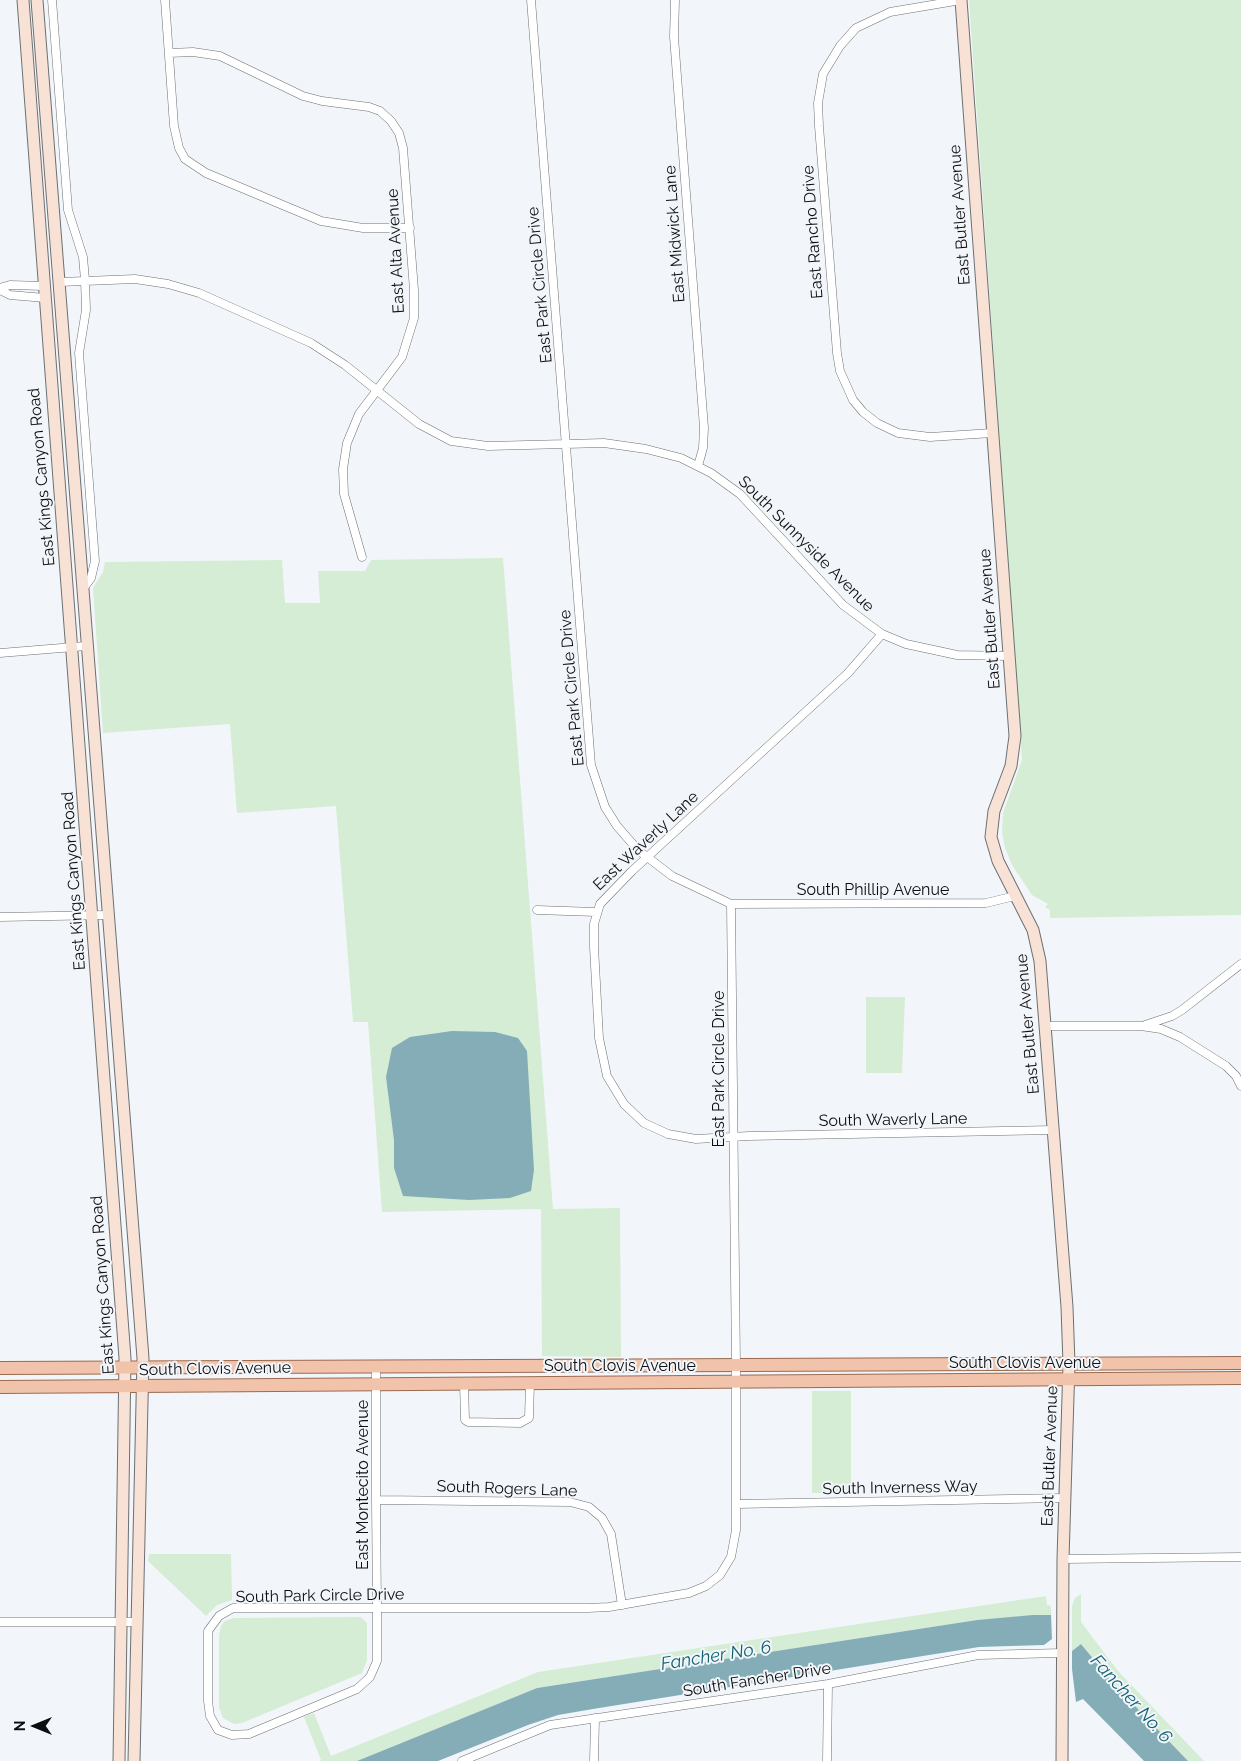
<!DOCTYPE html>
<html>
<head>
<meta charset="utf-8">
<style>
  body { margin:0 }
  #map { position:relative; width:1241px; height:1761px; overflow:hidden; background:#f2f6fa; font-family:Raleway,sans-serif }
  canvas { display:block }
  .north { position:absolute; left:10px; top:1701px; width:50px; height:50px; -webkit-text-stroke:4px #f2f6fa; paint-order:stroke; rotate:270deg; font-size:14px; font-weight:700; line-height:20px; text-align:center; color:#0c0e0f }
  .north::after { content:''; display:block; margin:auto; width:18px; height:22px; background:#0c0e0f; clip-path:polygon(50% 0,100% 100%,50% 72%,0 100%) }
</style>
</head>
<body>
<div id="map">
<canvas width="1241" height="1761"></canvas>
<div class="north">N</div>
</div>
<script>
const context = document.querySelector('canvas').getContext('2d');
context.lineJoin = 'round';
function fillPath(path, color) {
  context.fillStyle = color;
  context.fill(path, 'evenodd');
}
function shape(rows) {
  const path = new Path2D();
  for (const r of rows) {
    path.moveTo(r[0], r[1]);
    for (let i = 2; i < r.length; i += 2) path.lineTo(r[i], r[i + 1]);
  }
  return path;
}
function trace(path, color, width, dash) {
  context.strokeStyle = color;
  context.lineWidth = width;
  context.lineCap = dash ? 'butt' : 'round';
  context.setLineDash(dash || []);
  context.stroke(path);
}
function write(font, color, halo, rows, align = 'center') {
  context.font = font + ' Raleway,sans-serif';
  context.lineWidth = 4;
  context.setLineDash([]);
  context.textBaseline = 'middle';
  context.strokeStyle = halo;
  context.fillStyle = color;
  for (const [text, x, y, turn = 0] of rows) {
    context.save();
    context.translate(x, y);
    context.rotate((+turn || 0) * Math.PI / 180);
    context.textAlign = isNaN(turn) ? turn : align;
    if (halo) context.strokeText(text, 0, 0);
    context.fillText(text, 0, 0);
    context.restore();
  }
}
const green = shape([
  [969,0,1241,0,1241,915,1050,918,1050,910,1045,907,1048,904,1032,895,1012,865,1005,848,1002,832,1003,813,1022,760],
  [503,558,553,1209,620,1208,621,1357,542,1356,541,1209,382,1212,368,1022,353,1022,336,806,237,813,230,724,103,733,93,588,103,572,105,562,282,560,285,603,320,603,318,571,365,571,371,560],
  [866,997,905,997,902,1073,866,1073],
  [812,1391,851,1391,851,1493,812,1493],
  [149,1554,231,1554,232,1600,217,1605,206,1616,148,1561],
  [1081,1594,1081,1622,1118,1671,1204,1761,1188,1761,1113,1683,1081,1644,1072,1651,1072,1606,1075,1598],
  [1046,1596,1047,1605,1051,1606,1051,1615,977,1620,537,1688,357,1761,319,1761,321,1760,304,1717,314,1713,331,1756,538,1672],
  [361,1617,367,1623,367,1660,362,1673,242,1723,234,1724,223,1718,219,1707,219,1635,221,1626,225,1621,234,1618]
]);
const water = shape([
  [452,1031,495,1032,518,1038,527,1051,534,1170,531,1191,510,1198,469,1200,403,1196,394,1168,394,1140,386,1077,392,1048,410,1037],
  [1033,1615,1051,1615,1052,1639,1044,1645,979,1647,593,1709,558,1715,528,1725,438,1761,357,1761,537,1688,977,1620],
  [1081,1644,1113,1683,1188,1761,1144,1761,1083,1699,1076,1702,1072,1669,1072,1651]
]);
const street = shape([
  [52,0,68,210,83,257,85,280,86,310,79,353,95,561,91,578,82,590],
  [165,0,174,126,179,148,185,159,206,173,321,221,363,228,410,228],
  [675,0,674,37,704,428,703,448,698,466],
  [961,0,890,12,856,28,840,46,823,74,818,103,819,126,837,353,840,371,853,400,863,412,877,423,898,433,930,437,992,433],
  [169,53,193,52,220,56,303,96,322,101,369,107,380,111,391,121,399,133,403,148,414,290,414,318,402,357,359,414,347,443,343,469,344,494,362,557],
  [60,282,135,279,168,284,199,293,311,343,345,365,419,424,451,441,488,446,604,443,646,449,681,458,711,473,740,494,843,605,882,634,906,644,957,655,1009,656],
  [0,288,10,285,44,286],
  [0,290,10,295,45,298],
  [882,634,848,673,632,871,600,904,594,924,594,947,599,1038,607,1076,624,1104,644,1123,668,1134,696,1139,749,1136,1053,1130],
  [0,653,86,646],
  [731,904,986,903,1015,896],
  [537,910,596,912],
  [0,917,107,915],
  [1145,1025,1172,1016,1182,1010,1241,964],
  [1045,1026,1141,1026,1161,1029,1180,1037,1226,1066,1236,1076,1241,1086],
  [376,1368,376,1500,377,1608,377,1661,370,1677,357,1689,249,1734,232,1735,218,1730,210,1716,208,1701,208,1631,219,1616,233,1608,588,1608,609,1607,689,1593,706,1586,720,1575,731,1557,736,1530,736,1366,731,904,672,876,638,850,617,826,605,807,591,765,531,0],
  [464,1383,465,1420,468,1422,520,1423,529,1418,530,1382],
  [376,1500,570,1502,589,1507,602,1518,611,1534,622,1605],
  [736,1504,1064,1498],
  [1063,1559,1241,1557],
  [0,1622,136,1622],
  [462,1761,550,1725,828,1684,978,1655,1062,1653],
  [594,1761,595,1718],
  [827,1761,828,1684]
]);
const secondary = shape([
  [23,0,125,1358,119,1761],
  [37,0,143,1358,134,1761],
  [961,0,1015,736,1011,766,994,811,991,837,998,861,1033,930,1040,961,1067,1307,1069,1364,1063,1559,1062,1761]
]);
const primary = shape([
  [0,1368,1241,1363],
  [0,1387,1241,1378]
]);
const streetNames = [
  ["East Butler Avenue",960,215,-94],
  ["East Rancho Drive",813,232,-94],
  ["East Midwick Lane",675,234,-94],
  ["East Alta Avenue",396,251,-93],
  ["East Park Circle Drive",540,285,-95],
  ["East Kings Canyon Road",42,477,-95],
  ["South Sunnyside Avenue",806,544,45],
  ["East Butler Avenue",990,619,-94],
  ["East Park Circle Drive",572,688,-95],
  ["East Waverly Lane",646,841,-43],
  ["East Kings Canyon Road",74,881,-94],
  ["South Phillip Avenue",873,890],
  ["East Butler Avenue",1028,1024,-95],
  ["East Park Circle Drive",719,1069,-90],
  ["South Waverly Lane",893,1120,-1],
  ["East Kings Canyon Road",103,1285,-94],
  ["South Clovis Avenue",1025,1363],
  ["South Clovis Avenue",620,1366],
  ["South Clovis Avenue",215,1369,-1],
  ["East Butler Avenue",1050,1456,-88],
  ["East Montecito Avenue",363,1485,-90],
  ["South Inverness Way",900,1488,-1],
  ["South Rogers Lane",507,1489,2],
  ["South Park Circle Drive",320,1596,-1],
  ["South Fancher Drive",757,1680,-9]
];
const waterNames = [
  ["Fancher No. 6",716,1656,-9],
  ["Fancher No. 6",1131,1699,48]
];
fillPath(green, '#d4edd4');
fillPath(water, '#85adb8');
trace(street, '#6c7073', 9);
trace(secondary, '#6c7073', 13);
trace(primary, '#9b6a4f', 14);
trace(street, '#fff', 8);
trace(secondary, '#f8e1d5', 11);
trace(primary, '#f1c3aa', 12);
write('16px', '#0c0e0f', '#f2f6fa', streetNames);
write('italic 18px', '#136273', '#f2f6fa', waterNames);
</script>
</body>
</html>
